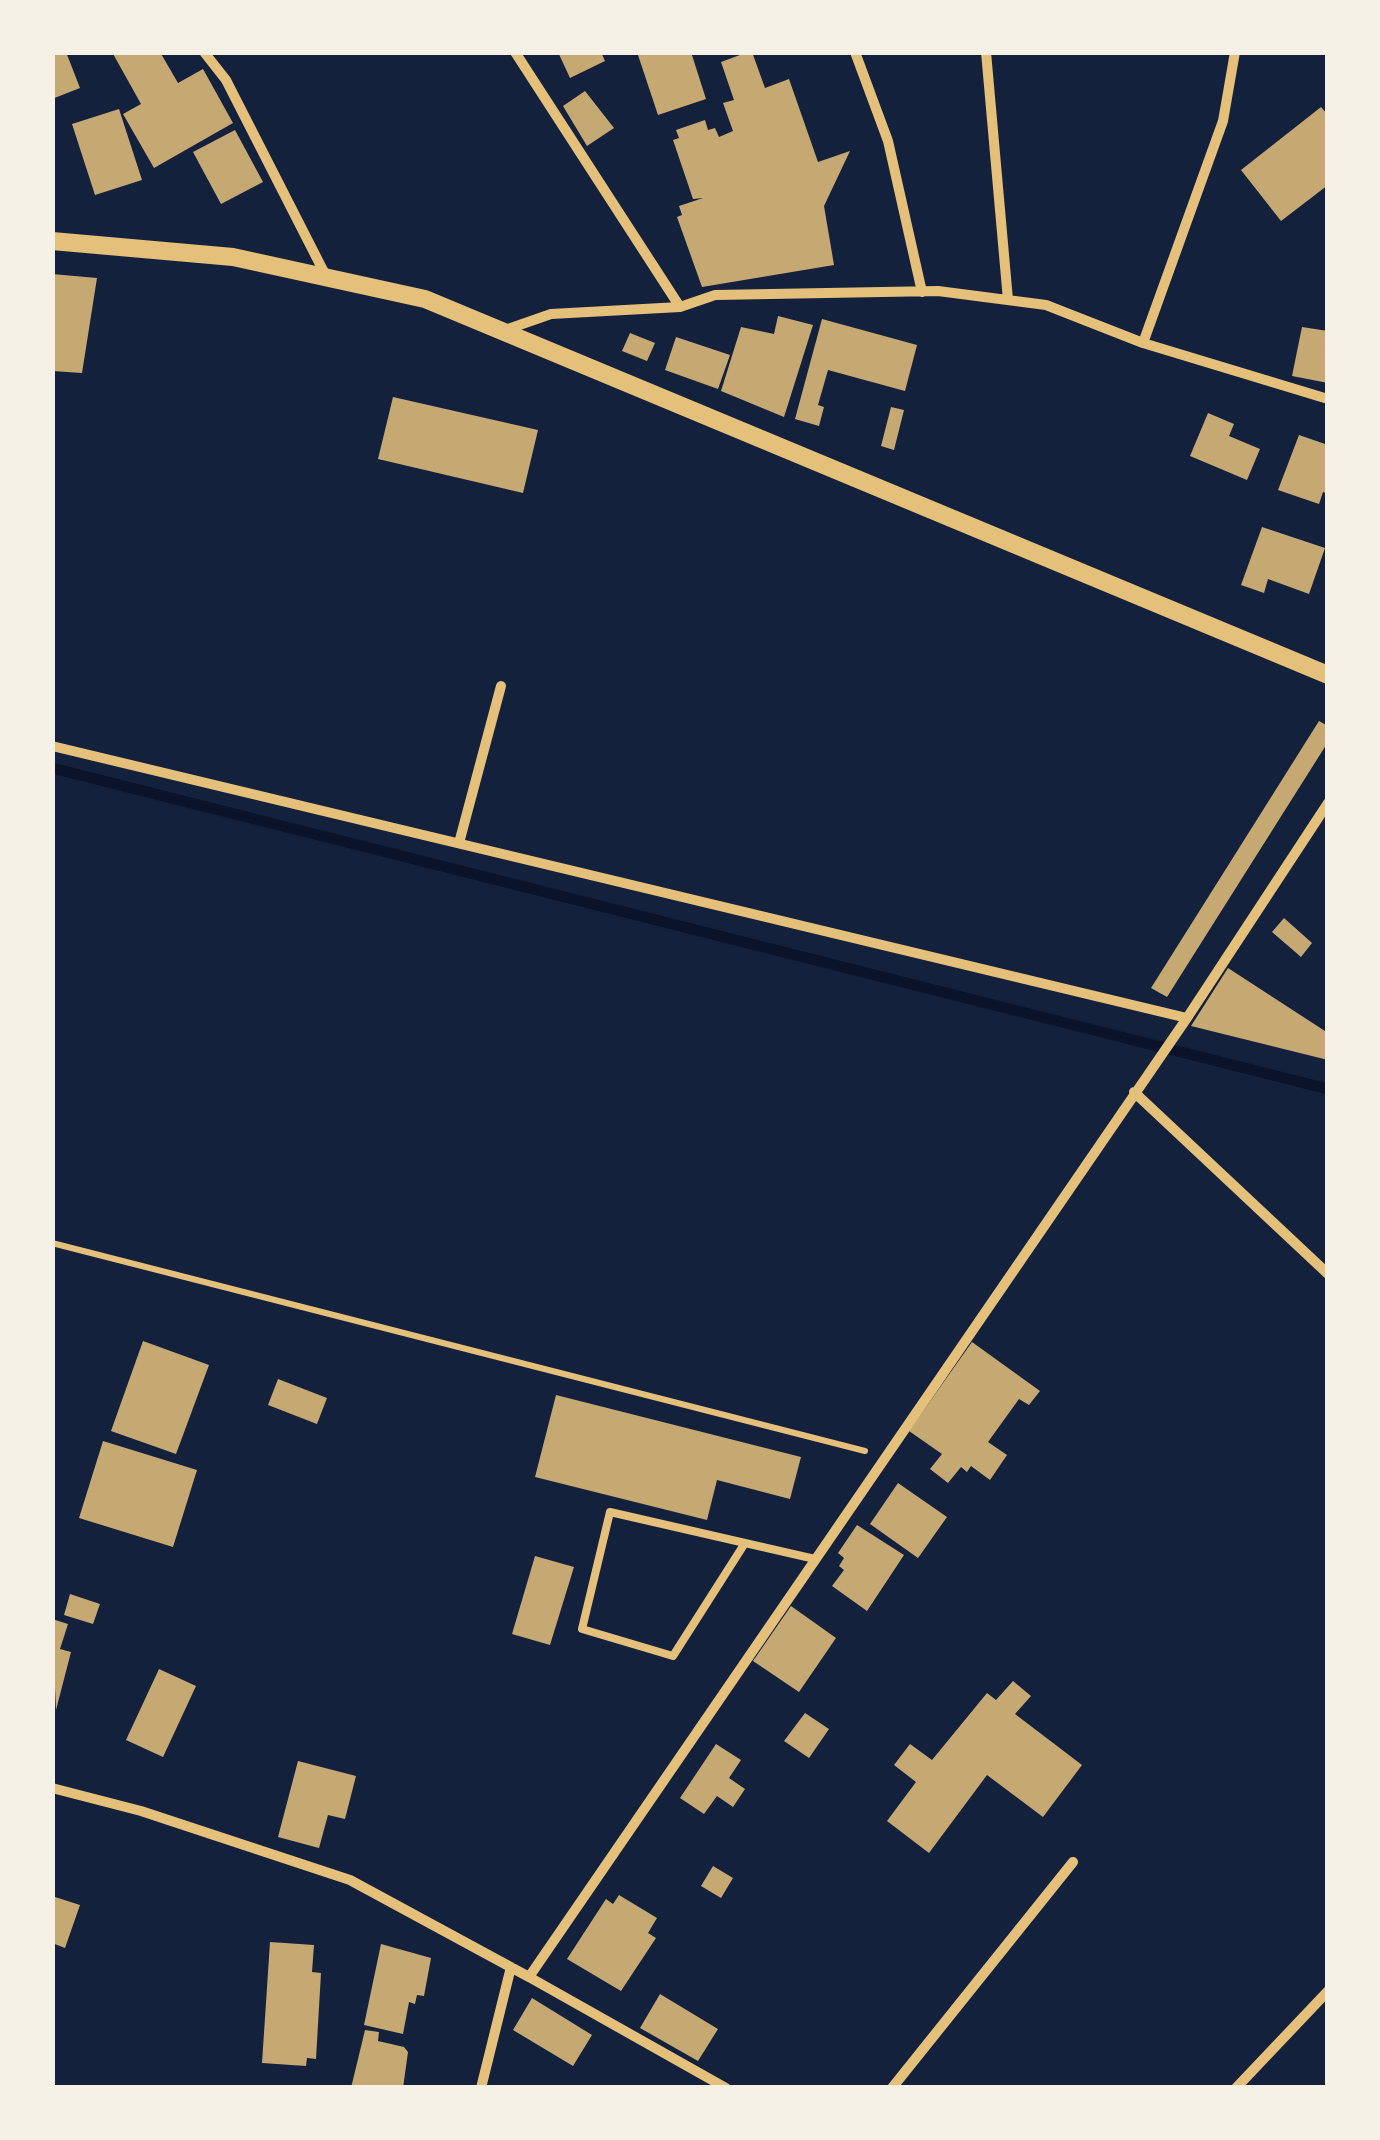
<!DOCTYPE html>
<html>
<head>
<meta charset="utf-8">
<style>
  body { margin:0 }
  #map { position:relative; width:1380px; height:2140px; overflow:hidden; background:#14213d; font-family:Overpass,sans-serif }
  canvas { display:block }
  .frame { position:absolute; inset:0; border:55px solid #f6f1e7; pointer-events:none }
</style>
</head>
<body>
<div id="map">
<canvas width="1380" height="2140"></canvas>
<div class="frame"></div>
</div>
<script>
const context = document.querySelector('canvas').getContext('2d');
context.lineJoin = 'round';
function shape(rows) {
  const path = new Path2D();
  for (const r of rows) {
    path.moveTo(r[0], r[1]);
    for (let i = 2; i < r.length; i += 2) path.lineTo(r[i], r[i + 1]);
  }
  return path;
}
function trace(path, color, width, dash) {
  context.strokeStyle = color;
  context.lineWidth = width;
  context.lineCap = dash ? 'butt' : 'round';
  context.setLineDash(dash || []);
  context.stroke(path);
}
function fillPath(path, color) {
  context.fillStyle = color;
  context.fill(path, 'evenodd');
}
const stream = shape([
  [52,768,1328,1089]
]);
const building = shape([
  [52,52,66,52,80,88,52,99],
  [112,52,160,52,178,83,203,69,233,123,154,168,123,114,141,104],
  [558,52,601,52,605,61,570,78],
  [637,52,691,52,706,99,658,115],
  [748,52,752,52,765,88,789,79,818,162,850,151,824,206,834,265,702,287,677,217,682,215,679,206,703,198,693,199,673,140,679,138,676,130,705,120,708,130,715,128,719,137,733,131,723,103,734,100,721,62],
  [585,91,614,128,587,146,563,106],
  [1321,107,1328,115,1328,185,1281,221,1241,170],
  [119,109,142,180,95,195,72,124],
  [235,130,263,182,221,204,193,152],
  [52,274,97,278,82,373,52,371],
  [778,316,813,325,784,417,721,391,741,327,774,334],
  [822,319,917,345,905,391,828,370,818,405,824,407,819,426,795,419],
  [1302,327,1328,331,1328,383,1292,376],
  [630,333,655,343,647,361,622,351],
  [676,337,730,355,718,389,665,370],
  [393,397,538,430,523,493,378,459],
  [891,407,904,410,894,450,881,446],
  [1208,413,1234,424,1229,436,1260,449,1247,480,1190,456],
  [1299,435,1328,445,1328,494,1323,492,1319,504,1278,490],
  [1262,527,1325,548,1309,594,1268,579,1264,593,1241,585],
  [1319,721,1328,726,1328,742,1167,997,1151,988],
  [1284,918,1312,943,1301,957,1272,932],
  [1228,968,1328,1033,1328,1060,1191,1026],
  [143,1341,209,1365,176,1454,111,1431],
  [972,1342,1040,1391,1029,1405,1019,1399,988,1442,1007,1455,990,1480,971,1466,967,1472,961,1467,948,1483,930,1469,942,1454,909,1431],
  [278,1379,327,1398,317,1424,268,1405],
  [556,1395,801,1457,790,1499,717,1480,707,1520,535,1477],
  [103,1441,197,1470,173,1547,79,1518],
  [898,1483,947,1517,918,1558,870,1524],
  [857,1525,904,1555,867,1611,832,1586,844,1570,839,1566,844,1558,838,1553],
  [535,1556,574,1567,550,1645,512,1634],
  [70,1594,100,1604,93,1624,64,1615],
  [791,1606,836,1638,799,1692,753,1661],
  [52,1619,68,1624,60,1649,71,1652,56,1710],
  [159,1669,196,1686,163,1757,126,1740],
  [1013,1681,1031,1696,1015,1714,1082,1765,1043,1817,987,1775,929,1853,887,1821,916,1782,894,1765,910,1744,932,1760,987,1693,996,1700],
  [805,1713,829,1729,809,1758,784,1741],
  [716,1744,741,1760,729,1778,745,1789,733,1807,717,1796,704,1814,680,1798],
  [298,1761,356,1776,345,1819,328,1815,319,1848,278,1837],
  [713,1866,733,1878,721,1898,701,1886],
  [619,1895,657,1918,648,1933,656,1938,621,1991,567,1959,606,1899,613,1904],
  [52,1896,80,1905,65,1948,52,1943],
  [270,1942,314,1945,312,1972,321,1973,316,2059,307,2058,306,2066,262,2063],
  [381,1944,431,1958,424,1996,417,1995,415,2004,409,2002,403,2034,364,2025],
  [660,1994,718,2029,698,2061,640,2028],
  [532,1998,592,2035,573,2066,513,2030],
  [365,2030,379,2032,378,2041,404,2047,408,2052,403,2088,351,2088]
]);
const path = shape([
  [52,1243,865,1451]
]);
const service = shape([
  [745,1543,673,1656,582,1629,610,1512,745,1543,815,1559]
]);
const minor = shape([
  [204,52,226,80,327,278],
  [515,52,680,307],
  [855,52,888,141,922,292],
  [986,52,1008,300],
  [505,330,551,314,680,307,715,295,938,291,1046,305,1143,343,1328,399],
  [1143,343,1223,121,1235,52],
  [52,746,1187,1018],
  [459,843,501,686],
  [1134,1092,1328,1274],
  [52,1788,141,1811,350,1880,529,1977],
  [481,2088,511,1967],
  [726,2088,529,1977,1187,1018,1328,803],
  [892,2088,1073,1862],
  [1236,2088,1328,1991]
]);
const tertiary = shape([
  [52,241,233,257,425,299,1328,675]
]);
trace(stream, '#0b132b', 11);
fillPath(building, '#c6a872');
trace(path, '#e5c07b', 6);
trace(service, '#e5c07b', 8);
trace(minor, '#e5c07b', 10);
trace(tertiary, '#e5c07b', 18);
</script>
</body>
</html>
